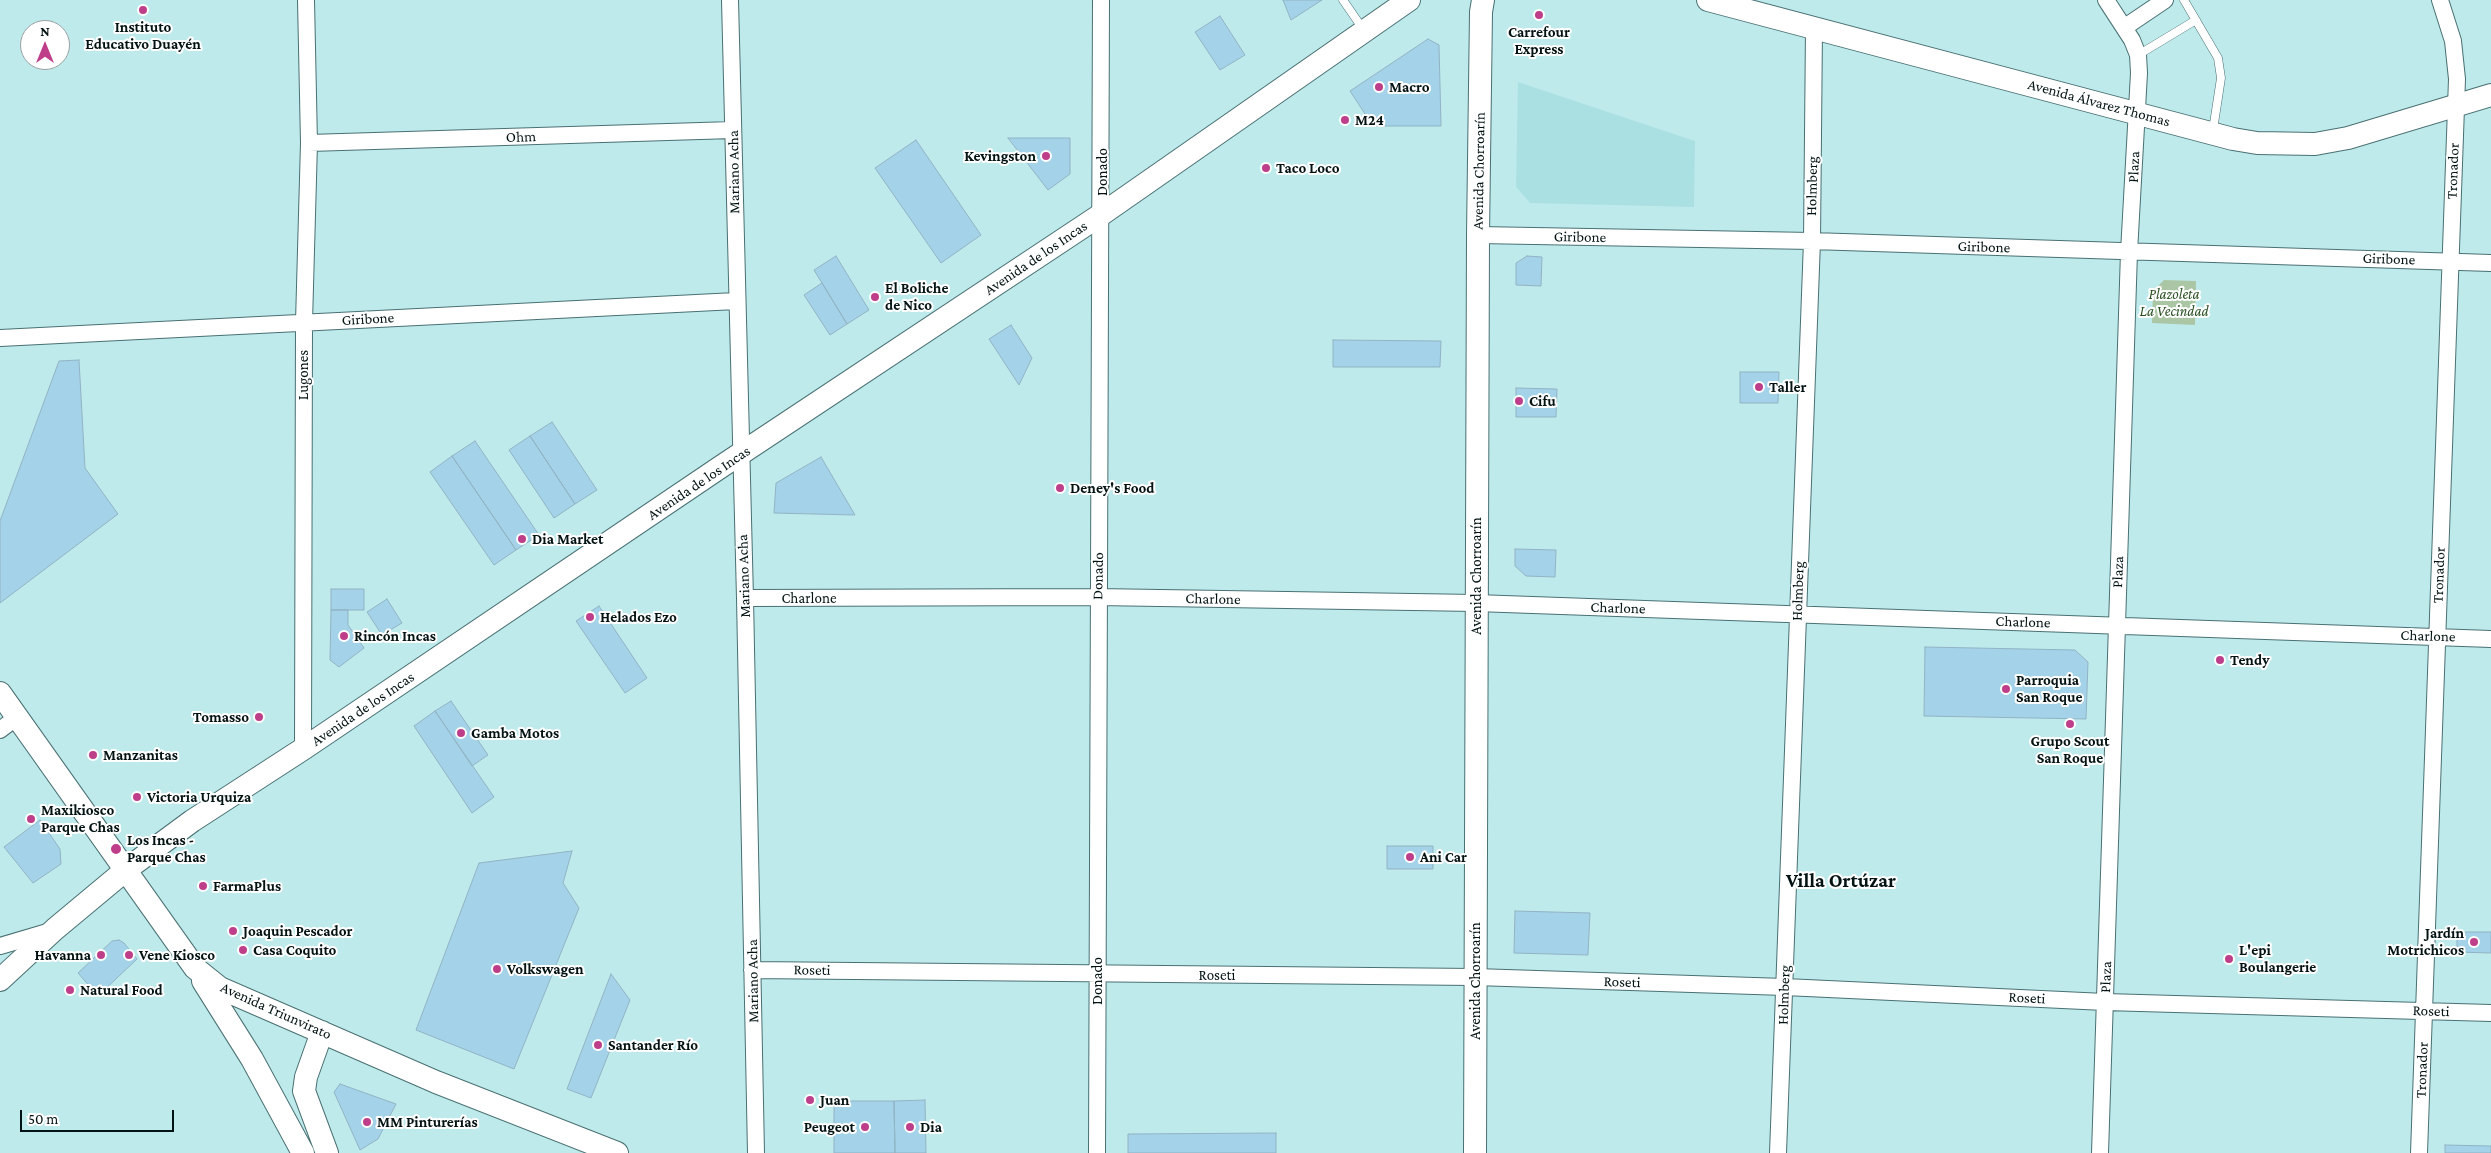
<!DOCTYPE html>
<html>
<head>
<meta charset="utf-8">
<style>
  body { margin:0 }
  #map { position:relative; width:2491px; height:1153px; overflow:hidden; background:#bfeaec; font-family:"Crimson Pro",serif }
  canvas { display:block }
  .north { position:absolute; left:20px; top:20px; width:50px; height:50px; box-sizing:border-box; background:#fff; border:1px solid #9aa0a1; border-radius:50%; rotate:0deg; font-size:14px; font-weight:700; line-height:20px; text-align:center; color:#031213 }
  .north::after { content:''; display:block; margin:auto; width:18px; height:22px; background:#be3e8a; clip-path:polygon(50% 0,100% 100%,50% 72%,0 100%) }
  .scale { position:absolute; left:20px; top:1110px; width:154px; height:22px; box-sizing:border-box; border:2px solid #031213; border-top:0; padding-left:6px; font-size:15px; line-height:18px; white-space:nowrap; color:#031213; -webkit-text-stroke:4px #fff; paint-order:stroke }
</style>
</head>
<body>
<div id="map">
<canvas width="2491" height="1153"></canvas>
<div class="north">N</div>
<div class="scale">50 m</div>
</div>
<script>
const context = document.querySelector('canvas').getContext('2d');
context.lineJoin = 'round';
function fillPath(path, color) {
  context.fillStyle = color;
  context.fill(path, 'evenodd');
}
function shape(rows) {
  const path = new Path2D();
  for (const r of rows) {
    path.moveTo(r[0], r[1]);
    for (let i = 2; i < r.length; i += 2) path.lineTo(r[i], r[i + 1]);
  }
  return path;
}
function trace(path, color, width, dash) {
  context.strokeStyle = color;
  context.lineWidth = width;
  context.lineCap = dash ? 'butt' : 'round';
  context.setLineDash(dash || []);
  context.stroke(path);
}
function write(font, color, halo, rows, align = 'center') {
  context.font = font + ' "Crimson Pro",serif';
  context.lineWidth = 4;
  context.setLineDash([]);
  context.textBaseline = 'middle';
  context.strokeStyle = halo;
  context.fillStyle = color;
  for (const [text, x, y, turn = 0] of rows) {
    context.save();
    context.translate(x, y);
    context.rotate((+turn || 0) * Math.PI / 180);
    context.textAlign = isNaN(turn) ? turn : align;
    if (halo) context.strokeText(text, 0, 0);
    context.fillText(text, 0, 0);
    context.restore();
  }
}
const built = shape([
  [1518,82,1695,141,1694,207,1530,203,1516,187]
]);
const green = shape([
  [2164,280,2196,281,2195,325,2152,323,2153,291]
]);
const building = shape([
  [1283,0,1322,0,1291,20,1283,0],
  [1220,16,1245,55,1220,70,1195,32,1220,16],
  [1428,39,1439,45,1441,126,1373,126,1350,91,1428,39],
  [1008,138,1070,138,1070,174,1048,190,1008,138],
  [916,140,981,235,941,263,875,168,916,140],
  [836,256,869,310,847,324,814,270,836,256],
  [1527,256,1542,257,1541,286,1516,285,1516,263,1527,256],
  [822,283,847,324,830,335,804,295,822,283],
  [1011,325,1032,358,1019,385,989,339,1011,325],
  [1333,340,1441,341,1440,367,1333,367,1333,340],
  [79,360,85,468,118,514,0,603,0,521,59,361,79,360],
  [1740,372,1779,372,1778,403,1740,403,1740,372],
  [1516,388,1557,389,1556,417,1516,417,1516,388],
  [552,422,597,490,575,504,530,436,552,422],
  [530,436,575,504,554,518,509,450,530,436],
  [475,441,539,535,516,550,452,456,475,441],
  [452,456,516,550,494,565,430,472,452,456],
  [821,457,855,515,774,513,776,483,821,457],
  [1515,549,1556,550,1555,577,1526,576,1515,566,1515,549],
  [331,589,364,589,364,610,331,610,331,589],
  [387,599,402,623,382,635,367,612,387,599],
  [599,606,647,678,625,693,576,621,599,606],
  [331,610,348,610,348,625,364,648,339,667,330,660,331,610],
  [1925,647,2075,650,2088,662,2086,719,1924,716,1925,647],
  [451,701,488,755,472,766,435,711,451,701],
  [435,711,494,797,472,813,414,726,435,711],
  [40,820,60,849,61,864,33,883,4,847,40,820],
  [1387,846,1433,846,1433,869,1387,869,1387,846],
  [572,851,563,883,579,908,514,1069,416,1030,479,863,572,851],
  [1515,911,1590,913,1588,955,1514,953,1515,911],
  [2457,932,2491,932,2491,953,2457,952,2457,932],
  [119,940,124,943,137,959,98,996,78,973,112,941,119,940],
  [611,974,630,1000,591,1098,567,1089,611,974],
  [340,1084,396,1104,378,1139,360,1150,334,1092,340,1084],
  [925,1100,926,1153,895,1153,894,1101,925,1100],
  [834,1101,894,1101,895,1153,834,1153,834,1101],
  [1276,1133,1276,1153,1128,1153,1128,1134,1276,1133],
  [2445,1145,2491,1146,2491,1153,2445,1153,2445,1145]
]);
const lane = shape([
  [1343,0,1363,29],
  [2184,0,2218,58,2221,78,2213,130],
  [2138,55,2196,20]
]);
const street = shape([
  [730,0,745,598,756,1153],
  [2125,27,2165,0],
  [309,143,733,130],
  [1478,235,1812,241,2491,263],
  [0,338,736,301],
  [745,598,1097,597,1476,603,2491,639],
  [0,730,17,717],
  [303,749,304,322,309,143,306,0],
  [0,946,51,931],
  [752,970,1475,977,1785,987,2105,1002,2491,1013],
  [1097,1153,1101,0],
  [1778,1153,1812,241,1814,28],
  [2100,1153,2129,252,2139,73,2138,55,2132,40,2106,0],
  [2419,1153,2457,79,2453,41,2440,0]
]);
const secondary = shape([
  [1708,0,2233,139,2257,143,2315,144,2348,138,2491,95],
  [0,693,195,968,220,988,436,1082,617,1153],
  [0,980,55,929,127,869,192,821,303,749,722,466,1102,214,1409,0],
  [203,981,252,1059,303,1153],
  [322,1032,306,1077,304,1091,327,1153],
  [1475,1153,1478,235,1481,12,1483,0]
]);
const markers = [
  [143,10,5,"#be3e8a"],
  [1539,15,5,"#be3e8a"],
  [1379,87,5,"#be3e8a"],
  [1345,120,5,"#be3e8a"],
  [1046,156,5,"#be3e8a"],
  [1266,168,5,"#be3e8a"],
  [875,297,5,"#be3e8a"],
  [1759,387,5,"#be3e8a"],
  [1519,401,5,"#be3e8a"],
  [1060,488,5,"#be3e8a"],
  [522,539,5,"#be3e8a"],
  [590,617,5,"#be3e8a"],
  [344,636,5,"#be3e8a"],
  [2220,660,5,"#be3e8a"],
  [2006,689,5,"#be3e8a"],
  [259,717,5,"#be3e8a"],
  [2070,724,5,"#be3e8a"],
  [461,733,5,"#be3e8a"],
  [93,755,5,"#be3e8a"],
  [137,797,5,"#be3e8a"],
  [31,819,5,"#be3e8a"],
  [116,849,6,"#be3e8a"],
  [1410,857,5,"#be3e8a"],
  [203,886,5,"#be3e8a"],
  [233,931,5,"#be3e8a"],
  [2474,942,5,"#be3e8a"],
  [243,950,5,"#be3e8a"],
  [101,955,5,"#be3e8a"],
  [129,955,5,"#be3e8a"],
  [2229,959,5,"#be3e8a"],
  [497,969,5,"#be3e8a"],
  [70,990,5,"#be3e8a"],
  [598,1045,5,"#be3e8a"],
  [810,1100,5,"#be3e8a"],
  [367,1122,5,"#be3e8a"],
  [865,1127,5,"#be3e8a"],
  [910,1127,5,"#be3e8a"]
];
const poiNames = [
  ["Instituto",143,27,"center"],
  ["Educativo Duayén",143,44,"center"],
  ["Carrefour",1539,32,"center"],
  ["Express",1539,49,"center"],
  ["Macro",1389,87],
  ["M24",1355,120],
  ["Kevingston",1036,156,"right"],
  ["Taco Loco",1276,168],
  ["El Boliche",885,288],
  ["de Nico",885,305],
  ["Taller",1769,387],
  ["Cifu",1529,401],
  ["Deney's Food",1070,488],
  ["Dia Market",532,539],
  ["Helados Ezo",600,617],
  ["Rincón Incas",354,636],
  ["Tendy",2230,660],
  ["Parroquia",2016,680],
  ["San Roque",2016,697],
  ["Tomasso",249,717,"right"],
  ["Gamba Motos",471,733],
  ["Grupo Scout",2070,741,"center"],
  ["San Roque",2070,758,"center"],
  ["Manzanitas",103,755],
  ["Victoria Urquiza",147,797],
  ["Maxikiosco",41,810],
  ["Parque Chas",41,827],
  ["Los Incas -",127,840],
  ["Parque Chas",127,857],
  ["Ani Car",1420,857],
  ["FarmaPlus",213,886],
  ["Joaquin Pescador",243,931],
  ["Jardín",2464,933,"right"],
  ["Motrichicos",2464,950,"right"],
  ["Casa Coquito",253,950],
  ["L'epi",2239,950],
  ["Boulangerie",2239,967],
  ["Havanna",91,955,"right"],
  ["Vene Kiosco",139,955],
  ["Volkswagen",507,969],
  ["Natural Food",80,990],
  ["Santander Río",608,1045],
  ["Juan",820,1100],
  ["MM Pinturerías",377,1122],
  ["Peugeot",855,1127,"right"],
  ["Dia",920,1127]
];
const streetNames = [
  ["Avenida Álvarez Thomas",2099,103,15],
  ["Ohm",521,137,-2],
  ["Plaza",2134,167,-87],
  ["Avenida Chorroarín",1479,171,-89],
  ["Tronador",2453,171,-88],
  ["Mariano Acha",734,172,-91],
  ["Donado",1102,172,-90],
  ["Holmberg",1812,186,-89],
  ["Giribone",1580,237,1],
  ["Giribone",1984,247,2],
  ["Avenida de los Incas",1036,258,-34],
  ["Giribone",2389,259,2],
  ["Giribone",368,319,-3],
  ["Lugones",303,375,-90],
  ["Avenida de los Incas",699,483,-34],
  ["Plaza",2118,572,-88],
  ["Tronador",2439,575,-88],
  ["Mariano Acha",744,576,-92],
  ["Donado",1098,576,-89],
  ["Avenida Chorroarín",1476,576,-90],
  ["Holmberg",1798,591,-88],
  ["Charlone",809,598],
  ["Charlone",1213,599,1],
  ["Charlone",1618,608,2],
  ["Charlone",2023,622,2],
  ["Charlone",2428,636,2],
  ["Avenida de los Incas",363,709,-34],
  ["Roseti",812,970,1],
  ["Roseti",1217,975],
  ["Plaza",2106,977,-88],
  ["Mariano Acha",753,981,-91],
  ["Donado",1097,981,-90],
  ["Avenida Chorroarín",1475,981,-90],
  ["Roseti",1622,982,2],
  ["Holmberg",1784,995,-88],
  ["Roseti",2027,998,3],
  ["Avenida Triunvirato",276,1011,24],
  ["Roseti",2431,1011,2],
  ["Tronador",2422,1070,-88]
];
const parkNames = [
  ["Plazoleta",2174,294],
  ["La Vecindad",2174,311]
];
const districtNames = [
  ["Villa Ortúzar",1841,881]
];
fillPath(built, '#abe0e3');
fillPath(green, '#aac6a5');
fillPath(building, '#a4d2e8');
trace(building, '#91b3c4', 1);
trace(lane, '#497072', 9);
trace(street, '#497072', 18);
trace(secondary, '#497072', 24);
trace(lane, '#fff', 8);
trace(street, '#fff', 16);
trace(secondary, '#fff', 22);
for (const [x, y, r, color] of markers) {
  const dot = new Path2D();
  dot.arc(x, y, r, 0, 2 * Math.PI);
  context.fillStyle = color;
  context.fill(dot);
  trace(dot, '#fff', 2);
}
write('bold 15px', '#031213', '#fff', poiNames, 'left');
write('15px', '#031213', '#fff', streetNames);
write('italic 15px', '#2a5123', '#fff', parkNames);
write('bold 20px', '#031213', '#fff', districtNames);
</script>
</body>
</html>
